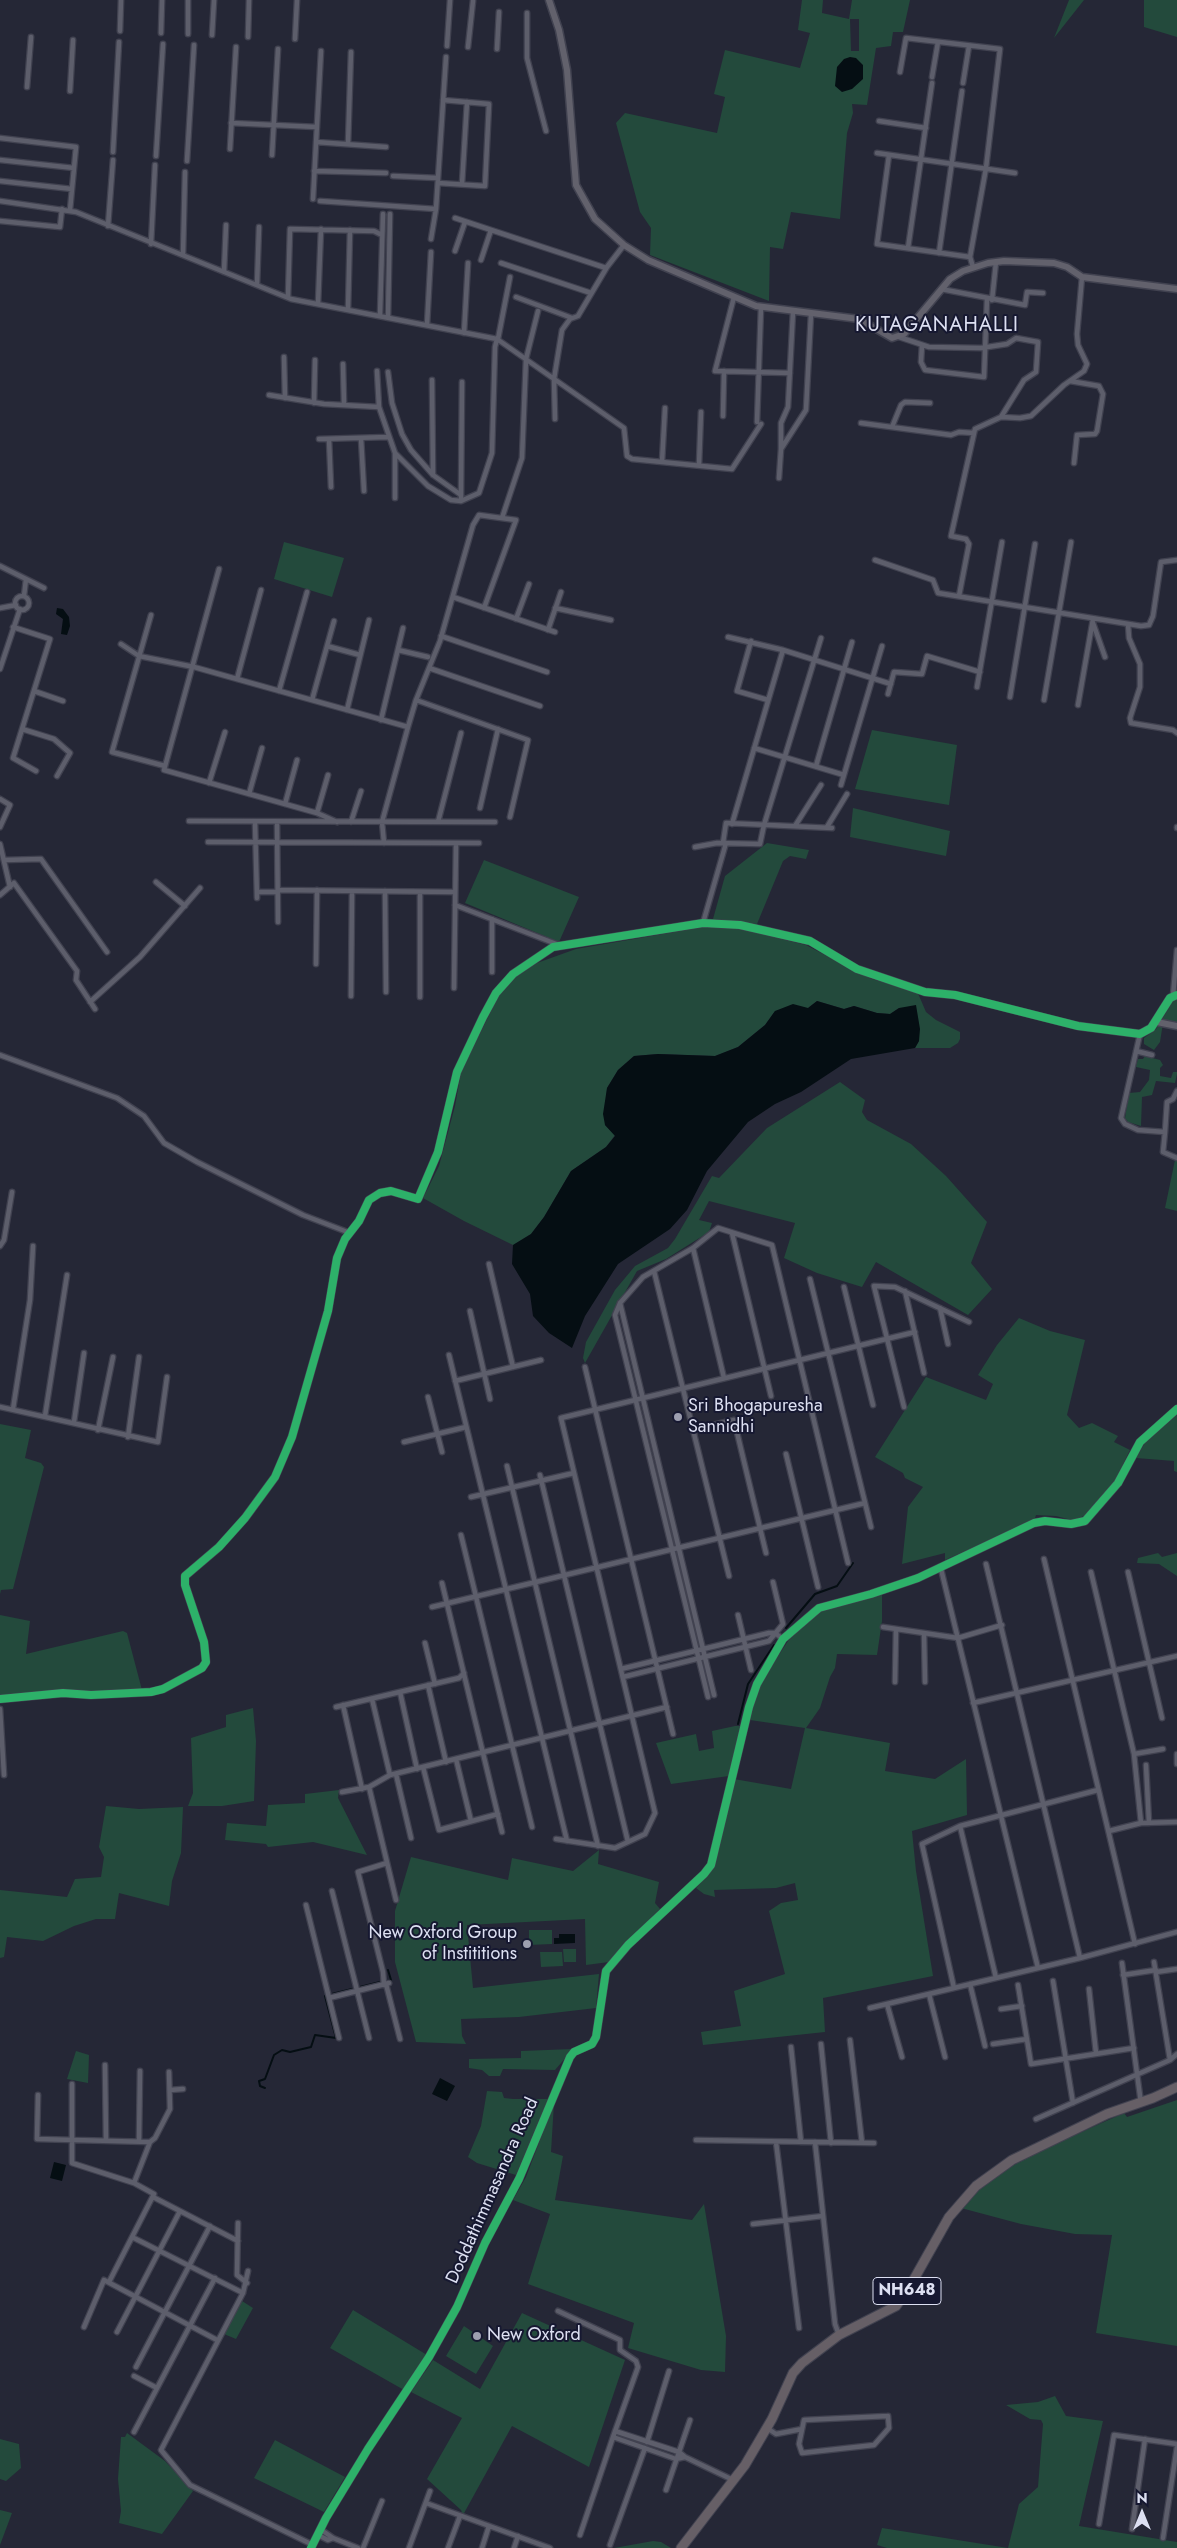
<!DOCTYPE html>
<html>
<head>
<meta charset="utf-8">
<style>
  body { margin:0 }
  #map { position:relative; width:1177px; height:2548px; overflow:hidden; background:#252736; font-family:Jost,sans-serif }
  canvas { display:block }
  .north { position:absolute; left:1117px; top:2488px; width:50px; height:50px; -webkit-text-stroke:4px #161831; paint-order:stroke; rotate:0deg; font-size:14px; font-weight:700; line-height:20px; text-align:center; color:#dde0f2 }
  .north::after { content:''; display:block; margin:auto; width:18px; height:22px; background:#dde0f2; clip-path:polygon(50% 0,100% 100%,50% 72%,0 100%) }
</style>
</head>
<body>
<div id="map">
<canvas width="1177" height="2548"></canvas>
<div class="north">N</div>
</div>
<script>
const context = document.querySelector('canvas').getContext('2d');
context.lineJoin = 'round';
function fillPath(path, color) {
  context.fillStyle = color;
  context.fill(path, 'evenodd');
}
function shape(rows) {
  const path = new Path2D();
  for (const r of rows) {
    if (r.length === 3) {
      path.moveTo(r[0] + r[2], r[1]);
      path.arc(r[0], r[1], r[2], 0, 2 * Math.PI);
      continue;
    }
    path.moveTo(r[0], r[1]);
    for (let i = 2; i < r.length; i += 2) path.lineTo(r[i], r[i + 1]);
  }
  return path;
}
function trace(path, color, width, dash) {
  context.strokeStyle = color;
  context.lineWidth = width;
  context.lineCap = dash ? 'butt' : 'round';
  context.setLineDash(dash || []);
  context.stroke(path);
}
function write(font, color, halo, rows, align = 'center') {
  context.font = font + ' Jost,sans-serif';
  context.lineWidth = 4;
  context.setLineDash([]);
  context.textBaseline = 'middle';
  context.strokeStyle = halo;
  context.fillStyle = color;
  for (const [text, x, y, turn = 0] of rows) {
    context.save();
    context.translate(x, y);
    context.rotate((+turn || 0) * Math.PI / 180);
    context.textAlign = isNaN(turn) ? turn : align;
    if (halo) context.strokeText(text, 0, 0);
    context.fillText(text, 0, 0);
    context.restore();
  }
}
const green = shape([
  [802,0,823,0,822,13,849,19,852,0,910,0,903,32,893,32,891,46,876,48,867,105,852,104,853,113,847,133,840,219,791,212,783,249,770,247,769,301,650,255,651,228,640,212,616,123,625,113,717,133,725,97,714,94,725,50,800,68,810,33,798,30],
  [850,19,859,19,859,51,851,51],
  [1069,0,1084,0,1054,38],
  [1144,0,1177,0,1177,37,1144,27],
  [284,542,344,558,332,597,274,579],
  [872,730,957,745,949,805,855,789],
  [853,808,950,831,946,856,850,837],
  [767,843,809,850,806,859,790,856,783,861,757,924,713,919,725,876],
  [484,860,579,897,559,942,465,903],
  [703,927,742,929,806,945,872,979,917,991,926,1012,936,1020,960,1032,960,1039,958,1043,950,1048,915,1048,919,1041,899,1008,890,1014,877,1013,854,1006,844,1009,817,1001,808,1008,775,1011,765,1025,738,1047,715,1056,658,1054,634,1056,618,1070,607,1088,605,1125,615,1135,606,1147,571,1171,544,1217,531,1234,513,1245,464,1221,423,1198,439,1166,455,1106,461,1072,492,1009,501,992,515,976,537,963,576,949],
  [1177,999,1177,1024,1163,1023,1160,1042,1154,1050,1144,1044,1144,1038,1156,1029,1173,1001],
  [1145,1056,1160,1060,1163,1065,1160,1068,1160,1076,1171,1078,1173,1072,1177,1072,1177,1074,1175,1083,1156,1081,1152,1095,1142,1097,1141,1126,1128,1122,1125,1118,1129,1093,1140,1092,1149,1080,1150,1070,1136,1067,1138,1059,1143,1059],
  [840,1082,865,1100,862,1112,867,1120,911,1144,946,1176,987,1222,971,1263,992,1289,968,1315,876,1262,862,1287,817,1273,784,1258,795,1223,709,1201,699,1220,712,1223,709,1232,666,1259,637,1271,585,1363,583,1358,586,1342,615,1290,635,1266,668,1248,675,1239,712,1176,719,1178,767,1128],
  [1175,1160,1177,1160,1177,1211,1165,1208],
  [1019,1318,1050,1331,1085,1340,1067,1415,1079,1428,1092,1423,1118,1436,1114,1442,1130,1450,1114,1483,1087,1514,1075,1521,1056,1516,1036,1515,1035,1518,986,1542,945,1560,945,1553,902,1564,908,1507,923,1487,905,1478,903,1473,875,1457,926,1377,986,1400,993,1384,978,1375,997,1345],
  [1177,1415,1177,1472,1174,1471,1174,1461,1136,1458,1146,1441],
  [0,1424,31,1430,25,1458,41,1463,44,1467,13,1589,1,1590,0,1594],
  [1158,1553,1162,1557,1177,1553,1177,1576,1159,1564,1137,1563,1138,1558],
  [882,1594,882,1621,877,1655,837,1654,835,1668,830,1677,820,1708,806,1728,890,1743,885,1771,935,1779,966,1759,967,1815,912,1831,916,1871,933,1976,823,1998,825,2032,703,2045,701,2032,741,2026,734,1991,785,1974,769,1911,781,1903,798,1900,795,1883,776,1888,714,1890,715,1897,704,1894,696,1888,711,1871,718,1852,734,1779,791,1789,805,1728,750,1720,758,1686,790,1638,805,1620,822,1610],
  [0,1615,30,1621,26,1654,123,1631,127,1633,142,1690,93,1692,54,1690,0,1696],
  [253,1708,256,1741,254,1801,222,1806,188,1806,193,1793,191,1738,226,1727,226,1715],
  [735,1726,741,1726,729,1776,671,1784,656,1743,696,1734,699,1751,714,1748,712,1731],
  [339,1790,338,1798,367,1855,313,1842,268,1847,266,1844,225,1840,227,1823,266,1826,268,1805,305,1803,305,1794],
  [106,1806,139,1809,183,1807,181,1853,172,1881,169,1906,119,1893,115,1919,96,1919,74,1926,43,1941,7,1937,4,1957,0,1958,0,1890,67,1897,75,1879,101,1877,104,1857,99,1847],
  [599,1850,598,1864,659,1882,655,1903,660,1909,609,1962,586,1965,585,1919,467,1925,473,1988,599,1974,596,2008,519,2017,461,2019,462,2036,466,2044,416,2042,395,1962,395,1911,411,1857,508,1880,512,1858,573,1871],
  [529,1930,552,1930,552,1944,529,1945],
  [563,1949,576,1949,576,1962,564,1962],
  [562,1952,563,1966,541,1967,540,1952],
  [573,2049,555,2070,503,2069,500,2076,489,2076,482,2070,469,2068,469,2059,521,2058,521,2051],
  [76,2051,89,2055,88,2083,67,2079],
  [487,2091,502,2092,504,2098,513,2099,548,2099,516,2175,477,2163,468,2157,481,2126],
  [1177,2100,1177,2346,1096,2333,1112,2235,1075,2234,1021,2224,961,2208,984,2184,1006,2169,1048,2147,1124,2113,1127,2117],
  [554,2103,551,2152,563,2156,555,2200,692,2220,704,2204,726,2336,725,2372,701,2370,628,2348,634,2323,528,2284,550,2214,513,2200,526,2177],
  [242,2301,253,2308,236,2339,224,2334],
  [353,2310,427,2355,404,2390,330,2348],
  [522,2313,625,2360,589,2467,512,2426,463,2515,461,2510,427,2479,462,2418,411,2392,433,2360,480,2389],
  [464,2326,493,2346,476,2374,446,2356],
  [1055,2396,1066,2416,1103,2421,1079,2526,1177,2542,1177,2548,887,2548,877,2545,882,2528,1008,2548,1019,2504,1038,2487,1043,2424,1041,2420,1030,2419,1006,2405,1038,2402],
  [127,2433,165,2461,193,2491,162,2534,119,2523,121,2511,118,2479,121,2437,125,2437],
  [0,2439,19,2444,21,2468,6,2481,0,2479],
  [275,2440,345,2477,324,2512,254,2478],
  [0,2510,12,2513,0,2545],
  [653,2541,661,2542,671,2548,614,2548]
]);
const water = shape([
  [850,57,856,58,863,65,863,79,852,89,842,92,835,86,837,67,844,59],
  [57,608,63,609,69,617,70,626,67,635,61,634,63,619,56,614],
  [817,1001,844,1009,854,1006,877,1013,890,1014,899,1008,916,1005,920,1029,919,1041,915,1048,851,1059,801,1092,775,1104,748,1122,707,1171,687,1210,670,1229,618,1264,585,1316,572,1348,549,1333,533,1316,530,1294,512,1264,513,1245,531,1234,544,1217,571,1171,606,1147,615,1136,605,1125,603,1114,607,1088,618,1070,634,1056,658,1054,715,1056,738,1047,765,1025,775,1011,793,1004,808,1008],
  [559,1934,575,1934,575,1943,554,1944,554,1938,559,1938],
  [440,2078,455,2086,447,2101,432,2094],
  [54,2162,66,2165,62,2181,50,2178]
]);
const stream = shape([
  [786,1628,815,1594,837,1586,853,1563],
  [738,1724,748,1684,774,1645],
  [386,1981,391,1980,388,1970],
  [360,1987,380,1982],
  [332,1994,352,1989],
  [265,2088,260,2086,259,2081,265,2079,274,2055,282,2050,290,2052,311,2047,315,2035,336,2038,325,1996]
]);
const street = shape([
  [188,0,188,34],
  [527,13,527,58,546,131],
  [120,31,121,0],
  [161,33,162,0],
  [212,35,214,0],
  [248,37,249,0],
  [295,39,297,0],
  [447,46,450,0],
  [468,47,473,1],
  [497,49,499,12],
  [900,72,906,38,1000,49,986,168,970,257,973,267],
  [932,77,938,42],
  [963,83,969,46],
  [27,87,31,37],
  [70,91,73,40],
  [879,121,926,128],
  [231,123,317,127],
  [0,138,76,147,70,210],
  [316,142,386,147],
  [348,144,351,52],
  [230,149,236,47],
  [113,152,119,42],
  [877,153,1015,173],
  [272,155,278,49],
  [889,155,877,244,970,257],
  [156,156,163,44],
  [0,160,74,168],
  [187,161,194,45],
  [314,171,386,173],
  [393,176,438,178],
  [0,181,72,189],
  [438,183,485,186,489,104,443,100],
  [462,184,467,102],
  [313,199,321,51],
  [0,201,76,212,291,299,497,339,624,428,627,456,632,459,732,469,761,424],
  [320,201,436,209],
  [455,218,606,268],
  [0,221,60,227,62,209],
  [108,226,113,160],
  [431,239,436,209,446,57],
  [151,244,155,165],
  [908,248,932,83],
  [455,251,465,222],
  [939,253,962,91],
  [183,255,185,172],
  [481,260,491,230],
  [501,263,591,293],
  [224,272,226,225],
  [257,285,259,227],
  [941,289,1025,305,1027,292,1043,293],
  [288,297,290,229,374,231,382,235],
  [516,297,572,318],
  [734,297,715,371,790,373],
  [992,300,996,262],
  [318,304,321,229],
  [348,310,350,230],
  [380,316,383,214],
  [388,318,390,214],
  [427,325,431,252],
  [464,333,468,263],
  [899,337,929,347,981,348,1007,344,1016,338,1038,342,1036,372,1024,380,1001,417],
  [498,339,510,277],
  [922,345,921,362,925,370,984,377,987,299],
  [284,357,285,398],
  [343,364,344,404],
  [377,371,379,407,395,453,428,486,451,500,461,501,479,493,492,453,495,347,497,339],
  [388,372,392,403,402,434,411,450,433,475,461,495],
  [432,380,433,475],
  [1070,381,1099,386,1103,394,1097,431,1095,434,1077,435,1074,463],
  [269,395,324,404,379,407],
  [314,403,315,360],
  [723,416,724,371],
  [555,419,554,379,562,330,570,319,578,316,607,267,624,245],
  [757,422,761,307],
  [861,423,951,435,959,432,974,433],
  [892,427,901,405,905,402,930,403],
  [361,438,364,491],
  [319,439,388,437],
  [329,439,331,487],
  [781,449,781,423,788,407,793,312],
  [395,453,395,498],
  [662,462,665,408],
  [699,465,701,412],
  [779,478,781,449,806,410,811,314],
  [461,497,462,382],
  [502,518,522,458,526,359,538,311],
  [875,560,933,580,938,593,1141,626,1149,625,1153,616,1161,562,1177,560],
  [0,566,44,588],
  [219,569,164,770,317,813,337,822],
  [24,596,26,579],
  [959,596,969,544,966,539,951,536,975,429,1001,417,1020,418,1031,416,1064,385,1084,371,1087,364,1078,345,1077,334,1082,277],
  [22,603,7],
  [453,597,555,632],
  [0,608,16,605],
  [555,608,611,620],
  [151,615,112,752,165,766],
  [516,619,529,584],
  [1093,623,1105,657],
  [1128,624,1129,638,1140,664,1140,687,1130,718,1131,723,1173,730,1177,733],
  [13,627,50,639,13,758,36,771],
  [548,630,561,592],
  [441,636,547,672],
  [728,637,783,650,891,684],
  [751,641,737,691,768,700],
  [121,644,139,656,194,667,408,727],
  [327,646,360,655],
  [398,650,428,657],
  [429,668,540,706],
  [0,669,20,609],
  [237,679,261,590],
  [977,687,1002,542],
  [34,691,63,701],
  [279,691,307,592],
  [888,694,894,672,922,674,927,656,980,672],
  [1010,697,1035,544],
  [312,700,334,621],
  [416,700,528,740,510,817],
  [1044,700,1071,542],
  [1078,705,1093,619],
  [347,710,369,620],
  [381,720,403,628],
  [22,729,54,739,70,753,57,776],
  [754,748,844,775],
  [816,766,852,642],
  [209,783,225,732],
  [841,785,882,646],
  [249,794,262,748],
  [0,799,10,805,0,827],
  [285,804,297,760],
  [480,808,498,729],
  [317,813,328,775],
  [189,821,495,822],
  [255,822,257,898],
  [277,822,278,922],
  [351,822,361,791],
  [438,822,461,733],
  [732,824,783,650],
  [795,826,821,785],
  [827,827,847,794],
  [1177,827,1177,828],
  [208,842,479,843],
  [384,843,382,822,408,727,416,700,440,641,473,525,479,515,516,520,484,608],
  [723,843,726,823,832,828],
  [0,844,10,887],
  [695,847,717,843,760,844,764,825,821,638],
  [4,860,41,859,107,952],
  [156,882,185,906],
  [278,890,455,892],
  [385,891,386,992],
  [257,892,278,892],
  [420,892,420,997],
  [0,895,14,883,77,971,76,980,95,1009],
  [455,905,559,945],
  [703,923,726,843],
  [316,964,317,890],
  [492,972,492,919],
  [454,988,456,843],
  [351,996,352,891],
  [1173,996,1177,950],
  [90,1002,140,957,200,888],
  [1140,1034,1121,1118,1125,1124,1138,1130,1165,1132,1163,1152,1177,1158],
  [1136,1051,1152,1055],
  [0,1055,117,1098,144,1116,164,1143,197,1162,303,1215,350,1233],
  [1165,1132,1167,1102,1173,1099,1177,1091],
  [732,1233,771,1396],
  [0,1246,4,1240,12,1192],
  [693,1248,724,1378],
  [489,1264,513,1367],
  [654,1271,729,1576],
  [810,1279,871,1527],
  [844,1287,873,1405],
  [905,1291,924,1373],
  [620,1303,714,1695],
  [940,1308,948,1344],
  [470,1311,490,1399],
  [449,1355,567,1841],
  [585,1367,673,1734],
  [455,1381,541,1360],
  [428,1397,442,1452],
  [0,1407,158,1442,167,1377],
  [904,1407,874,1286,895,1287,969,1322],
  [13,1409,30,1300,33,1246],
  [45,1416,67,1275],
  [74,1422,84,1353],
  [98,1430,113,1357],
  [692,1430,734,1420,766,1553],
  [128,1437,139,1357],
  [404,1442,466,1427],
  [786,1454,818,1587],
  [507,1466,598,1846],
  [540,1475,628,1842],
  [471,1497,574,1473],
  [461,1535,532,1827],
  [1044,1559,1135,1944],
  [986,1564,1080,1958],
  [941,1569,1038,1968],
  [1091,1572,1134,1754,1141,1823],
  [1128,1572,1162,1718],
  [442,1583,502,1832],
  [432,1607,865,1503],
  [738,1615,751,1670],
  [883,1627,958,1638,1002,1625],
  [924,1634,925,1682],
  [425,1643,435,1684],
  [621,1669,769,1633,775,1633,783,1639],
  [623,1677,769,1641,783,1624,773,1582],
  [895,1682,896,1629],
  [428,1685,446,1762],
  [400,1692,417,1769],
  [708,1697,615,1315,620,1303,643,1277,693,1248,718,1228,772,1245,848,1563],
  [372,1699,390,1775],
  [973,1703,1177,1656],
  [343,1705,362,1789],
  [336,1707,459,1678,464,1673],
  [0,1709,4,1775],
  [1134,1754,1163,1749],
  [1177,1754,1177,1764],
  [456,1759,471,1821],
  [1146,1765,1149,1823],
  [423,1767,439,1830,498,1814],
  [396,1774,411,1838],
  [369,1787,396,1900],
  [342,1792,369,1787,390,1775,667,1707],
  [960,1826,996,1978],
  [1109,1831,1141,1823,1177,1822],
  [556,1839,615,1848,645,1834,655,1813,561,1418,915,1332],
  [332,1891,369,2038],
  [306,1905,339,2038],
  [1154,1962,1170,2060],
  [1122,1963,1141,2103],
  [1156,1972,1177,1969],
  [1123,1975,1156,1970],
  [1053,1981,1073,2103],
  [386,1984,400,2039],
  [970,1984,985,2046],
  [384,1985,383,1972,358,1872,387,1863],
  [1018,1985,1031,2064,1134,2048],
  [954,1988,922,1844,960,1826,1098,1790],
  [1089,1989,1096,2053],
  [929,1994,945,2057],
  [329,1998,389,1983],
  [887,2004,902,2057],
  [870,2008,1080,1958,1177,1932],
  [1001,2009,1022,2006],
  [850,2040,862,2143],
  [821,2044,831,2143],
  [993,2044,1027,2039],
  [791,2047,801,2142],
  [105,2065,106,2140],
  [72,2084,72,2163,134,2183,154,2194,109,2282],
  [170,2090,183,2089],
  [38,2095,37,2139,150,2142],
  [1036,2119,1170,2060,1177,2054],
  [139,2140,140,2071],
  [696,2140,874,2143],
  [776,2142,799,2328],
  [815,2142,835,2324,839,2335],
  [134,2183,150,2142,155,2138,170,2109,169,2072],
  [153,2197,238,2241],
  [238,2223,237,2275,247,2283],
  [753,2224,823,2216],
  [132,2237,243,2293],
  [248,2271,243,2293,161,2450,190,2485,313,2545],
  [558,2311,620,2340,620,2350,636,2361,638,2367,613,2437,676,2459,685,2457],
  [84,2327,104,2280,217,2340],
  [117,2332,180,2211],
  [136,2367,210,2226],
  [134,2376,157,2388],
  [888,2416,889,2428,874,2445,802,2453,799,2444,804,2420,888,2416],
  [767,2428,776,2434,802,2429],
  [615,2431,679,2452,685,2457,733,2480],
  [134,2432,215,2278],
  [647,2442,669,2371],
  [666,2490,690,2420],
  [426,2503,550,2548],
  [1099,2524,1114,2435,1177,2444],
  [320,2529,333,2538,358,2548],
  [1132,2529,1145,2439],
  [318,2535,328,2540,333,2538],
  [580,2535,613,2437],
  [1163,2538,1177,2447],
  [610,2545,645,2448],
  [363,2548,382,2501],
  [409,2548,430,2491],
  [448,2548,460,2516],
  [482,2548,489,2526],
  [514,2548,518,2536]
]);
const secondary = shape([
  [549,0,559,30,567,70,576,185,595,219,624,245,648,260,756,306,859,319,892,338,904,334,950,279,963,271,988,263,1004,261,1054,263,1067,267,1082,277,1177,289],
  [1157,1022,1177,1026],
  [0,1699,63,1693,91,1695,151,1692,163,1689,202,1668,206,1662,204,1642,185,1585,185,1576,219,1547,245,1518,275,1477,292,1437,328,1311,337,1258,345,1239,359,1221,369,1200,380,1193,391,1191,418,1199,438,1152,457,1072,483,1017,496,993,513,974,553,947,703,923,740,925,810,941,857,969,925,992,955,995,1078,1026,1140,1034,1151,1028,1170,998,1177,995],
  [311,2548,326,2518,368,2449,429,2357,457,2307,485,2243,519,2179,570,2057,574,2052,592,2044,596,2037,606,1971,628,1945,704,1874,711,1865,749,1707,757,1684,783,1639,819,1608,871,1594,918,1578,1034,1523,1045,1521,1071,1524,1085,1521,1118,1483,1140,1442,1177,1409]
]);
const highway = shape([
  [681,2548,745,2465,772,2419,793,2373,802,2363,839,2335,896,2306,909,2288,949,2217,976,2186,1012,2160,1107,2114,1153,2098,1177,2087]
]);
const cycleway = shape([
  [0,1699,63,1693,91,1695,151,1692,163,1689,202,1668,206,1662,204,1642,185,1585,185,1576,219,1547,245,1518,275,1477,292,1437,328,1311,337,1258,345,1239,359,1221,369,1200,380,1193,391,1191,418,1199,438,1152,457,1072,483,1017,496,993,513,974,553,947,703,923,740,925,810,941,857,969,925,992,955,995,1078,1026,1140,1034,1151,1028,1170,998,1177,995],
  [311,2548,326,2518,368,2449,429,2357,457,2307,485,2243,519,2179,570,2057,574,2052,592,2044,596,2037,606,1971,628,1945,704,1874,711,1865,749,1707,757,1684,783,1639,819,1608,871,1594,918,1578,1034,1523,1045,1521,1071,1524,1085,1521,1118,1483,1140,1442,1177,1409]
]);
const markers = [
  [678,1417,5,"#9d9fb0"],
  [527,1944,5,"#9d9fb0"],
  [477,2336,5,"#9d9fb0"]
];
const shields = [
  [907,2291,68]
];
const shieldNames = [
  ["NH648",907,2291]
];
const poiNames = [
  ["Sri Bhogapuresha",688,1407],
  ["Sannidhi",688,1428],
  ["New Oxford Group",517,1934,"right"],
  ["of Instititions",517,1955,"right"],
  ["New Oxford",487,2336]
];
const streetNames = [
  ["Doddathimmasandra Road",493,2191,-66]
];
const quarterNames = [
  ["KUTAGANAHALLI",937,326]
];
fillPath(green, '#234a3c');
fillPath(water, '#050e13');
trace(stream, '#050e13', 2);
trace(street, '#414250', 7);
trace(secondary, '#414250', 9);
trace(highway, '#414250', 11);
trace(street, '#5d5e6b', 4.5);
trace(secondary, '#62616c', 6);
trace(highway, '#665f66', 9);
trace(cycleway, '#2db169', 8);
for (const [x, y, r, color] of markers) {
  const dot = new Path2D();
  dot.arc(x, y, r, 0, 2 * Math.PI);
  context.fillStyle = color;
  context.fill(dot);
  trace(dot, '#161831', 2);
}
for (const [x, y, w] of shields) {
  const box = new Path2D();
  box.roundRect(x - w / 2, y - 13.5, w, 27, 4);
  context.fillStyle = '#161831';
  context.fill(box);
  trace(box, '#dde0f2', 1);
}
write('bold 16px', '#dde0f2', null, shieldNames);
write('18px', '#dde0f2', '#161831', poiNames, 'left');
write('18px', '#dde0f2', '#161831', streetNames);
context.letterSpacing = '1px';
write('20px', '#dde0f2', '#161831', quarterNames);
context.letterSpacing = '0px';
</script>
</body>
</html>
